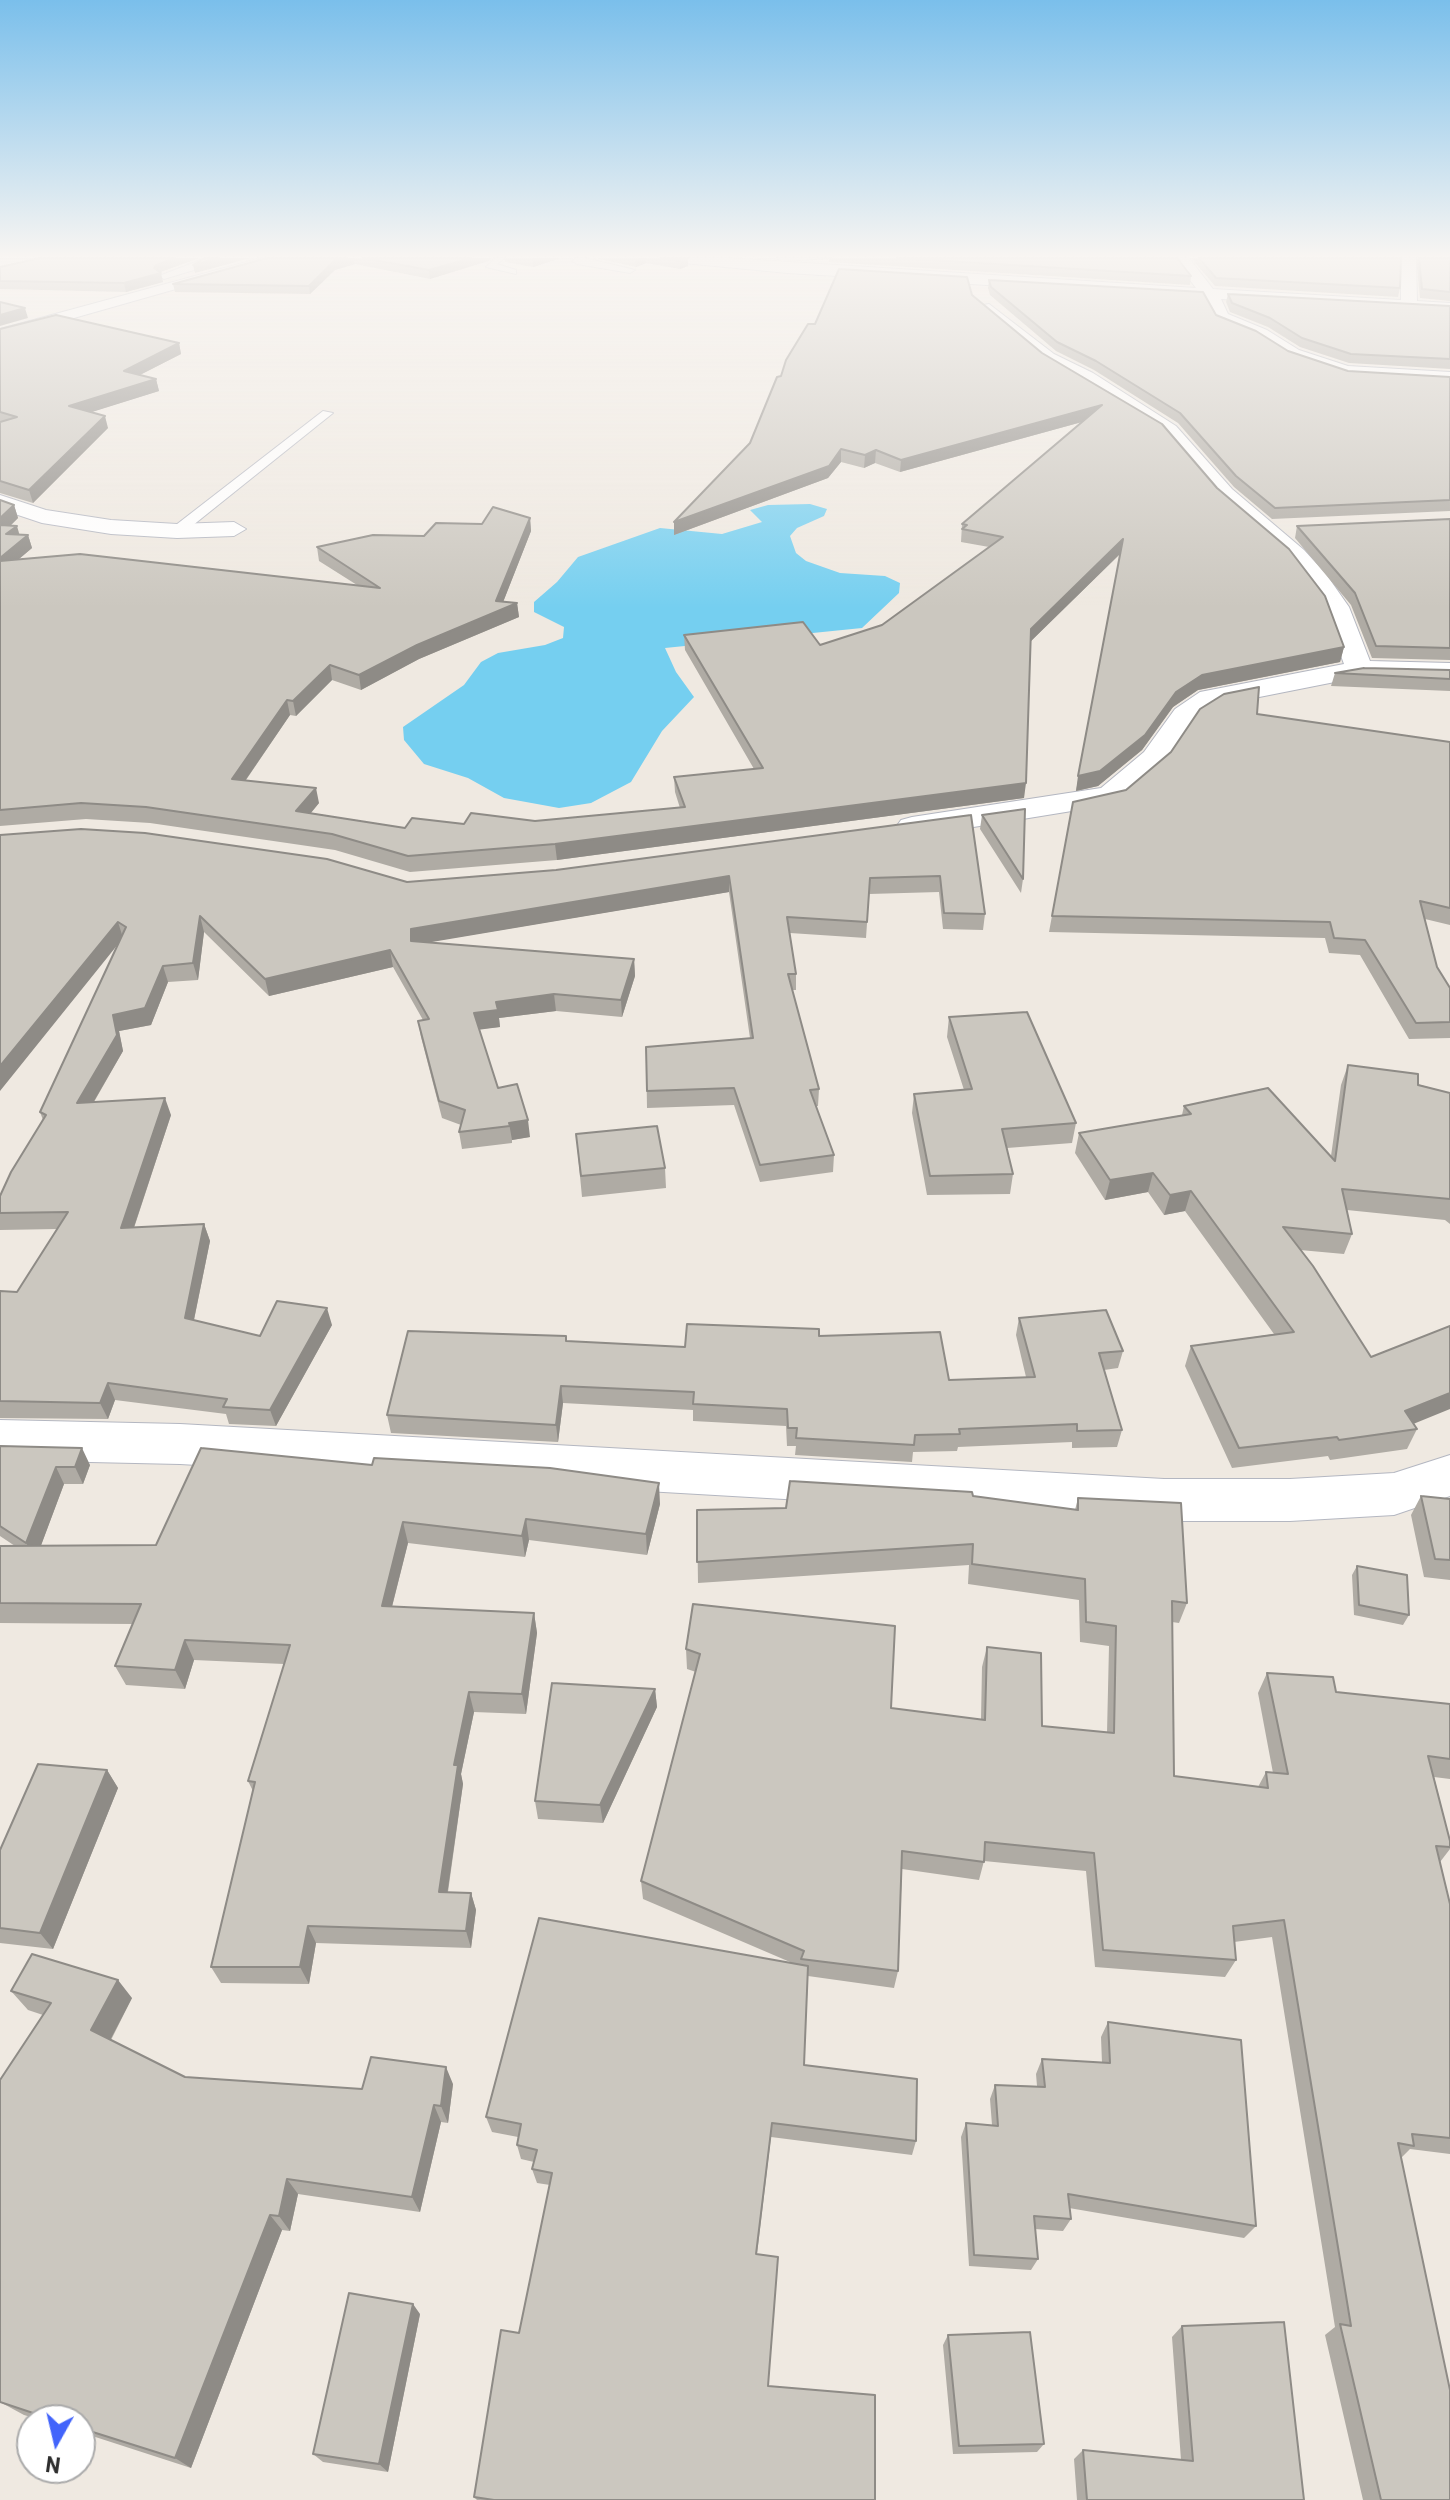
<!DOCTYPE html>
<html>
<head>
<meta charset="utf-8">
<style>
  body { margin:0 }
  #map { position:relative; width:1450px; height:2500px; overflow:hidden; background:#efe9e1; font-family:Barlow,sans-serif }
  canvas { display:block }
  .north { position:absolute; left:16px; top:2404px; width:80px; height:80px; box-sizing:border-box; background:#fff; border:2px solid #ababab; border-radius:50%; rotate:188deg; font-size:22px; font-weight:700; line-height:32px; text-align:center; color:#2e2e2e }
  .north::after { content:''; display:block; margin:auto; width:28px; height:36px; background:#4264fb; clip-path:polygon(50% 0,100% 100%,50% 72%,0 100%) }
</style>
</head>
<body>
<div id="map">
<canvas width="1450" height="2500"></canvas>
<div class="north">N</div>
</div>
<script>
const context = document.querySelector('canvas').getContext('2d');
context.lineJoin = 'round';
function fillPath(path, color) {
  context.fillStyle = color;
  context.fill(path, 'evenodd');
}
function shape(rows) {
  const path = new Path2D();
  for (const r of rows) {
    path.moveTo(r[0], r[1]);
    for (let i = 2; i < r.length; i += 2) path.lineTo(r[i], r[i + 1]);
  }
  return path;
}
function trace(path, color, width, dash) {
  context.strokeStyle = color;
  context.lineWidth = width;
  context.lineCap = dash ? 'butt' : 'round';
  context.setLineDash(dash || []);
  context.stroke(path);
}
const water = shape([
  [810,504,827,509,824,516,797,528,790,536,796,553,806,561,840,573,885,576,900,583,899,593,862,628,665,648,676,672,694,697,662,731,631,782,591,803,559,808,504,798,468,778,424,764,404,740,403,727,464,685,481,662,498,653,545,645,563,638,564,627,534,612,534,602,557,582,578,557,660,528,722,534,762,522,750,510,768,505]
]);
const lane = shape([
  [206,258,217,258,204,267,164,279,159,276,206,258],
  [495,258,505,258,497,264,516,270,516,274,486,267,495,258],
  [576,258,585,258,635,270,630,273,577,264,572,261,576,258],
  [777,258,831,258,781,261,777,258],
  [323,411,333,413,182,534,172,534,172,528,323,411]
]);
const street = shape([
  [261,258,285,258,0,339,0,329,261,258],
  [676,258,727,258,1196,288,1173,258,1189,258,1213,289,1401,300,1401,258,1416,258,1417,301,1450,303,1450,313,1221,299,1228,314,1267,330,1299,350,1348,366,1450,372,1450,384,1346,378,1287,358,1255,338,1215,321,1203,298,787,273,684,263,676,258],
  [989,304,1054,354,1093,373,1176,426,1232,489,1304,550,1326,574,1349,607,1370,661,1450,663,1450,679,1360,677,1219,705,1195,721,1166,764,1121,803,912,837,901,834,896,827,901,820,912,817,1101,788,1144,752,1175,709,1200,692,1344,664,1323,607,1288,560,1216,499,1162,434,1079,381,1042,362,983,313,983,305,989,304],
  [0,495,46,510,111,520,177,524,234,522,246,529,234,536,177,538,111,534,42,523,0,509,0,495],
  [0,1420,180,1424,1164,1479,1290,1479,1394,1473,1450,1455,1450,1496,1394,1515,1290,1521,1164,1521,180,1464,0,1460,0,1420]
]);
const wall = shape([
  [40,258,199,258,160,272,163,282,126,292,0,289,0,267],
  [267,258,492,258,488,261,430,279,355,264,335,270,310,294,175,292,173,284],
  [505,258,561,258,533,267,505,262],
  [596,258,688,258,688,266,680,269,646,263,636,267],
  [829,258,1177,258,1191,276,1190,285,829,262],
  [1191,258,1401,258,1400,288,1398,297,1215,286],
  [1416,258,1450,258,1450,301,1420,298],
  [989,280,1216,315,1288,351,1348,371,1450,377,1450,511,1272,519,1234,487,1178,423,1094,370,1056,351,990,295,988,288],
  [1228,294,1450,306,1450,369,1349,363,1300,347,1268,327,1230,312,1226,302],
  [972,295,1344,647,1340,662,1198,690,1173,707,1142,750,1098,786,1076,791,1121,553,1030,642,1024,798,557,860,410,872,335,850,150,823,86,819,0,826,0,500,14,505,18,518,10,526,20,535,28,535,32,548,19,559,357,585,319,561,317,547,424,536,482,524,530,518,531,531,503,602,517,603,519,617,419,659,361,690,332,680,296,716,290,715,246,780,319,803,311,813,405,828,535,821,680,808,675,792,674,777,754,769,685,650,684,635,820,645,882,625,989,547,961,542,962,524,1082,422,900,472,875,463,864,468,841,462,828,478,674,535,674,522,750,443,781,376,815,324],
  [0,329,179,343,181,354,140,375,156,379,159,391,91,412,108,428,33,503,0,493],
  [1450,519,1450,660,1372,658,1351,605,1295,538,1297,526],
  [1450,670,1450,691,1331,686,1335,673],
  [1257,714,1450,742,1450,925,1425,919,1437,967,1450,988,1450,1038,1409,1039,1360,955,1329,953,1325,938,1049,932,1073,802,1126,790],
  [971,815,985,914,983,930,943,929,939,892,869,894,866,938,790,933,796,974,796,990,792,990,819,1089,818,1106,816,1106,834,1155,833,1172,760,1182,734,1105,647,1108,646,1047,750,1038,729,892,428,942,634,959,635,976,622,1017,556,1011,499,1018,500,1027,479,1029,498,1088,530,1137,512,1140,512,1143,462,1149,459,1132,461,1125,442,1118,421,1037,418,1021,423,1020,393,967,269,996,204,932,198,980,168,982,151,1025,119,1031,123,1051,94,1102,171,1115,134,1228,204,1224,210,1241,194,1320,260,1336,332,1325,276,1426,229,1424,226,1414,115,1400,108,1419,0,1418,0,1291,17,1292,57,1229,0,1230,0,1196,43,1120,40,1112,119,944,0,835,407,882,556,870],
  [982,815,1023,879,1021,893,980,829],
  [949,1017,1076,1123,1072,1143,1007,1148,1013,1174,1010,1194,927,1195,912,1113,914,1094,964,1090,947,1037],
  [1348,1065,1450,1093,1450,1224,1445,1220,1347,1210,1352,1234,1344,1254,1300,1250,1417,1429,1407,1449,1330,1460,1328,1456,1232,1468,1185,1366,1191,1346,1274,1334,1185,1211,1164,1215,1148,1192,1105,1200,1075,1153,1079,1133,1182,1115,1184,1106,1331,1156,1341,1085],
  [576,1134,665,1168,666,1188,582,1197],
  [1019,1318,1123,1351,1118,1368,1104,1370,1122,1430,1117,1447,1072,1448,1072,1442,958,1447,957,1451,913,1452,912,1462,795,1455,796,1446,787,1446,786,1426,693,1421,693,1410,563,1403,558,1442,391,1433,387,1415,567,1341,685,1347,819,1336,949,1380,1026,1377,1016,1335],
  [0,1446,90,1465,83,1484,64,1484,41,1545,156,1545,201,1448,660,1504,647,1555,529,1540,525,1557,408,1543,392,1607,534,1613,537,1633,526,1714,474,1712,461,1774,463,1784,448,1892,471,1893,476,1910,471,1948,316,1943,309,1984,221,1983,211,1967,253,1791,248,1781,284,1664,194,1660,185,1689,126,1685,115,1666,133,1624,0,1623,0,1546,15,1546,0,1536],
  [973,1496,1075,1510,1078,1498,1187,1603,1179,1623,1172,1622,1174,1776,1258,1787,1266,1772,1273,1773,1258,1693,1267,1673,1336,1692,1450,1704,1450,1779,1434,1777,1450,1841,1450,1849,1440,1862,1450,1904,1450,2154,1410,2149,1401,2158,1450,2500,1363,2500,1325,2335,1335,2327,1272,1937,1234,1942,1236,1960,1225,1977,1095,1967,1086,1871,984,1861,979,1880,902,1869,898,1971,894,1988,808,1976,804,2065,916,2141,912,2155,771,2137,757,2254,768,2386,875,2500,477,2500,474,2497,519,2333,550,2185,537,2183,532,2169,534,2162,521,2159,517,2145,518,2137,492,2132,486,2117,790,1962,643,1899,641,1881,696,1672,687,1669,686,1649,891,1708,981,1720,982,1667,987,1647,1042,1726,1107,1733,1109,1646,1080,1642,1079,1600,968,1584,969,1565,698,1583,697,1510,786,1508],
  [1421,1496,1450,1499,1450,1580,1424,1577,1411,1515],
  [1357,1566,1409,1615,1403,1625,1354,1615,1352,1575],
  [655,1689,657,1707,603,1823,538,1819,535,1801],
  [107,1770,118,1788,53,1949,0,1943,0,1850],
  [11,1991,132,1998,111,2040,185,2077,362,2089,453,2084,448,2123,441,2122,420,2212,298,2194,290,2231,282,2230,191,2468,80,2432,80,2420,41,2420,24,2415,0,2402,43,2015,28,2010],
  [1108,2022,1256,2226,1244,2238,1069,2208,1071,2219,1063,2231,1035,2229,1038,2259,1031,2270,969,2266,961,2137,966,2123,992,2125,990,2099,995,2085,1037,2086,1036,2074,1042,2059,1102,2063,1101,2037],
  [420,2314,388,2472,323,2462,313,2454],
  [1182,2326,1304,2500,1077,2500,1074,2459,1083,2450,1181,2460,1172,2337],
  [948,2335,1044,2444,1037,2452,953,2454,943,2345]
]);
const shadedWall = shape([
  [175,258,199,258,158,273,161,273,163,282,126,292,124,283,154,268,156,265],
  [219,258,251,258,195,273,193,265],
  [347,258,354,258,355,264,335,270,310,294,309,286,334,261],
  [471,258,492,258,488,261,430,279,429,270],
  [533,258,561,258,533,267],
  [639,258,646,258,646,263,636,267,635,259],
  [688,258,688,266,680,269,680,261],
  [25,308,28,318,0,326,0,315],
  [179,343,181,354,126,382,124,371],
  [156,379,159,391,73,418,69,406],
  [1102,405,1100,417,900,472,901,460],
  [105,416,108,428,33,503,29,490],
  [841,449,841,462,828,478,674,535,674,522],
  [876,450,875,463,864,468,865,455],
  [14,505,18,518,0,536,0,518],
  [530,518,531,531,500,610,517,603,519,617,419,659,361,690,359,675,496,601],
  [17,526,21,540,6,534],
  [28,535,32,548,0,575,0,558],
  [1123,539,1121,553,1029,643,1031,629],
  [1344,647,1340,662,1198,690,1173,707,1142,750,1098,786,1076,791,1078,776,1176,692,1202,675],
  [330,665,332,680,296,716,293,701],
  [287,700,290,715,236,794,232,779],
  [1026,783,1024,798,557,860,555,844],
  [316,788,319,803,299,827,296,811],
  [729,876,729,892,414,945,411,941,411,929],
  [200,916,204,932,198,980,193,963],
  [118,922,123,938,0,1091,0,1066],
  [390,950,393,967,269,996,265,979],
  [634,959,635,976,622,1017,621,1000],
  [163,966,168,982,151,1025,119,1031,123,1051,83,1120,77,1103,113,1015],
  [554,994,556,1011,499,1018,500,1027,477,1030,474,1013,496,1002],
  [165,1098,171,1115,128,1245,121,1228],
  [528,1120,530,1137,512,1140,509,1123],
  [1153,1173,1148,1192,1105,1200,1110,1180],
  [1191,1191,1185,1211,1164,1215,1170,1195],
  [204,1224,210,1241,191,1334,185,1318],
  [327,1308,332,1325,276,1426,270,1410],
  [108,1383,115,1400,108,1419,100,1403],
  [561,1386,563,1403,558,1442,556,1425],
  [1450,1393,1450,1409,1396,1431,1405,1411],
  [82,1448,90,1465,83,1484,75,1467],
  [56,1467,64,1484,36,1559,26,1543],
  [659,1483,660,1504,647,1555,646,1534],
  [526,1519,529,1540,525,1557,522,1536],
  [403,1522,408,1543,387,1626,382,1606],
  [534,1613,537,1633,526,1714,522,1694],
  [185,1640,194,1660,185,1689,175,1670],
  [655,1689,657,1707,603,1823,600,1805],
  [469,1692,474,1712,461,1774,463,1784,445,1909,439,1892,454,1765],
  [107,1770,118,1788,53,1949,40,1933],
  [471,1893,476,1910,471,1948,466,1931],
  [308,1926,316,1943,309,1984,300,1967],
  [118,1980,132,1998,106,2048,91,2030],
  [446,2067,453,2084,448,2123,441,2106],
  [434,2105,441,2122,420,2212,412,2197],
  [287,2179,298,2194,290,2231,279,2216],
  [270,2215,282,2230,191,2468,175,2458],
  [413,2304,420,2314,388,2472,379,2464]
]);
const building = shape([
  [40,258,175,258,156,265,154,268,161,273,124,283,0,281,0,267,40,258],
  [205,258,219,258,193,265,205,258],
  [267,258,347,258,334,261,309,286,173,284,267,258],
  [363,258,471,258,429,270,363,258],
  [661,258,688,258,680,261,661,258],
  [897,258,1177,258,1191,276,897,258],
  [1199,258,1401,258,1400,288,1216,278,1199,258],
  [1419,258,1450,258,1450,292,1422,289,1419,258],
  [839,269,967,277,972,295,1042,353,1162,424,1217,488,1289,549,1325,596,1344,647,1202,675,1176,692,1145,735,1100,771,1078,776,1123,539,1031,629,1026,783,555,844,408,856,332,834,146,807,81,803,0,810,0,561,80,554,380,588,317,547,373,535,424,536,436,523,482,524,493,507,530,518,496,601,517,603,417,645,359,675,330,665,293,701,287,700,232,779,316,788,296,811,405,828,412,818,464,824,471,813,535,821,685,807,674,777,763,768,684,635,803,622,820,645,882,625,1003,537,962,529,967,525,962,524,1102,405,901,460,876,450,865,455,841,449,829,466,674,522,750,443,777,377,781,376,786,360,808,324,815,324,839,269],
  [989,280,1203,292,1216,315,1256,331,1288,351,1348,371,1450,377,1450,500,1275,508,1236,476,1180,413,1096,361,1057,342,991,287,989,280],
  [1228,294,1450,306,1450,359,1351,354,1302,338,1270,318,1232,303,1228,294],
  [0,302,25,308,0,315,0,302],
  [56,315,179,343,124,371,156,379,69,406,105,416,29,490,0,481,0,422,17,417,0,412,0,329,56,315],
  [0,500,14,505,0,518,0,500],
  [1450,519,1450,648,1376,646,1355,593,1297,526,1450,519],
  [0,525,17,526,6,534,28,535,0,558,0,525],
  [1364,668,1450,670,1450,679,1335,673,1364,668],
  [1259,687,1257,714,1450,742,1450,908,1420,901,1437,967,1450,988,1450,1022,1416,1023,1365,940,1334,938,1330,922,1052,916,1073,802,1126,790,1171,752,1200,709,1224,694,1259,687],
  [1025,809,1023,879,982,815,1025,809],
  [971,815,985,914,944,913,940,876,870,878,867,922,787,917,796,974,788,974,819,1089,810,1090,834,1155,760,1165,734,1088,647,1091,646,1047,753,1038,729,876,411,929,411,941,634,959,621,1000,554,994,496,1002,498,1010,474,1013,498,1088,517,1084,528,1120,509,1123,510,1126,459,1132,465,1110,439,1101,418,1021,429,1019,390,950,265,979,200,916,193,963,163,966,145,1008,113,1015,117,1035,77,1103,165,1098,121,1228,204,1224,185,1318,260,1336,277,1301,327,1308,270,1410,223,1407,227,1399,108,1383,100,1403,0,1401,0,1291,17,1292,68,1212,0,1213,0,1196,11,1172,46,1115,40,1112,126,927,118,922,0,1066,0,835,81,829,145,833,327,859,407,882,556,870,971,815],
  [1027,1012,1076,1123,1002,1129,1013,1174,930,1176,914,1094,972,1089,949,1017,1027,1012],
  [1348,1065,1418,1074,1418,1085,1450,1093,1450,1199,1342,1189,1352,1234,1283,1227,1313,1266,1371,1357,1450,1326,1450,1393,1405,1411,1417,1429,1339,1440,1337,1437,1239,1448,1191,1346,1294,1332,1191,1191,1170,1195,1153,1173,1110,1180,1079,1133,1191,1114,1184,1106,1268,1088,1335,1161,1348,1065],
  [657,1126,665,1168,581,1176,576,1134,657,1126],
  [1106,1310,1123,1351,1099,1353,1122,1430,1077,1431,1077,1424,959,1429,960,1434,915,1435,914,1445,796,1438,797,1428,788,1428,787,1409,693,1404,694,1392,561,1386,556,1425,387,1415,408,1331,566,1336,566,1341,685,1347,687,1324,819,1329,819,1336,940,1332,949,1380,1035,1377,1019,1318,1106,1310],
  [0,1446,82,1448,75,1467,56,1467,26,1543,0,1526,0,1446],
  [201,1448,372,1465,374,1458,550,1468,659,1483,646,1534,526,1519,522,1536,403,1522,382,1606,534,1613,522,1694,469,1692,454,1765,458,1765,439,1892,471,1893,466,1931,308,1926,300,1967,211,1967,255,1782,248,1781,290,1645,185,1640,175,1670,115,1666,141,1604,0,1603,0,1546,156,1545,201,1448],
  [790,1481,972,1492,973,1496,1078,1510,1078,1498,1181,1503,1187,1603,1172,1601,1174,1776,1268,1788,1266,1772,1288,1774,1267,1673,1333,1677,1336,1692,1450,1704,1450,1759,1428,1756,1450,1841,1450,1847,1436,1846,1450,1904,1450,2138,1412,2134,1414,2146,1398,2143,1450,2390,1450,2500,1381,2500,1340,2324,1351,2326,1284,1920,1233,1926,1236,1960,1103,1950,1094,1853,985,1842,984,1862,902,1851,898,1971,801,1959,804,1951,641,1881,700,1654,686,1649,693,1604,895,1626,891,1708,985,1720,987,1647,1041,1653,1042,1726,1114,1733,1116,1626,1086,1622,1085,1579,972,1564,973,1544,697,1562,697,1510,786,1508,790,1481],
  [1421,1496,1450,1499,1450,1560,1435,1559,1421,1496],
  [1357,1566,1407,1575,1409,1615,1359,1605,1357,1566],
  [552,1683,655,1689,600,1805,535,1801,552,1683],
  [38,1764,107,1770,40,1933,0,1928,0,1850,38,1764],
  [539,1918,808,1966,804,2065,917,2079,916,2141,772,2123,756,2254,778,2257,768,2386,875,2395,875,2500,494,2500,474,2497,501,2330,519,2333,552,2173,532,2169,537,2150,517,2145,521,2124,486,2117,539,1918],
  [32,1954,118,1980,91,2030,185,2077,362,2089,371,2057,446,2067,441,2106,434,2105,412,2197,287,2179,279,2216,270,2215,175,2458,80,2428,80,2420,54,2420,0,2402,0,2080,51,2003,11,1991,32,1954],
  [1108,2022,1241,2040,1256,2226,1068,2194,1071,2219,1034,2216,1038,2259,974,2255,966,2123,998,2126,995,2085,1045,2087,1042,2059,1110,2063,1108,2022],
  [349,2293,413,2304,379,2464,313,2454,349,2293],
  [1284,2322,1304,2500,1087,2500,1083,2450,1193,2461,1182,2326,1284,2322],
  [1030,2332,1044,2444,959,2446,948,2335,1030,2332]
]);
fillPath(water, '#75cff0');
trace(lane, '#b4b7c1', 2);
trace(street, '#b4b7c1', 2);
fillPath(lane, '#fff');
fillPath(street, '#fff');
fillPath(wall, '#afaba4');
fillPath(shadedWall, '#8e8b86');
fillPath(building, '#cbc7bf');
trace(building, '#8e8b86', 2);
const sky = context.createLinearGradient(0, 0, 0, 608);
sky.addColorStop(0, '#7abfeb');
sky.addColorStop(0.42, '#f8f5f2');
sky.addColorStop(1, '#f8f5f200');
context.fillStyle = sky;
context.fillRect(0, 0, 1450, 608);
</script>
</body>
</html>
